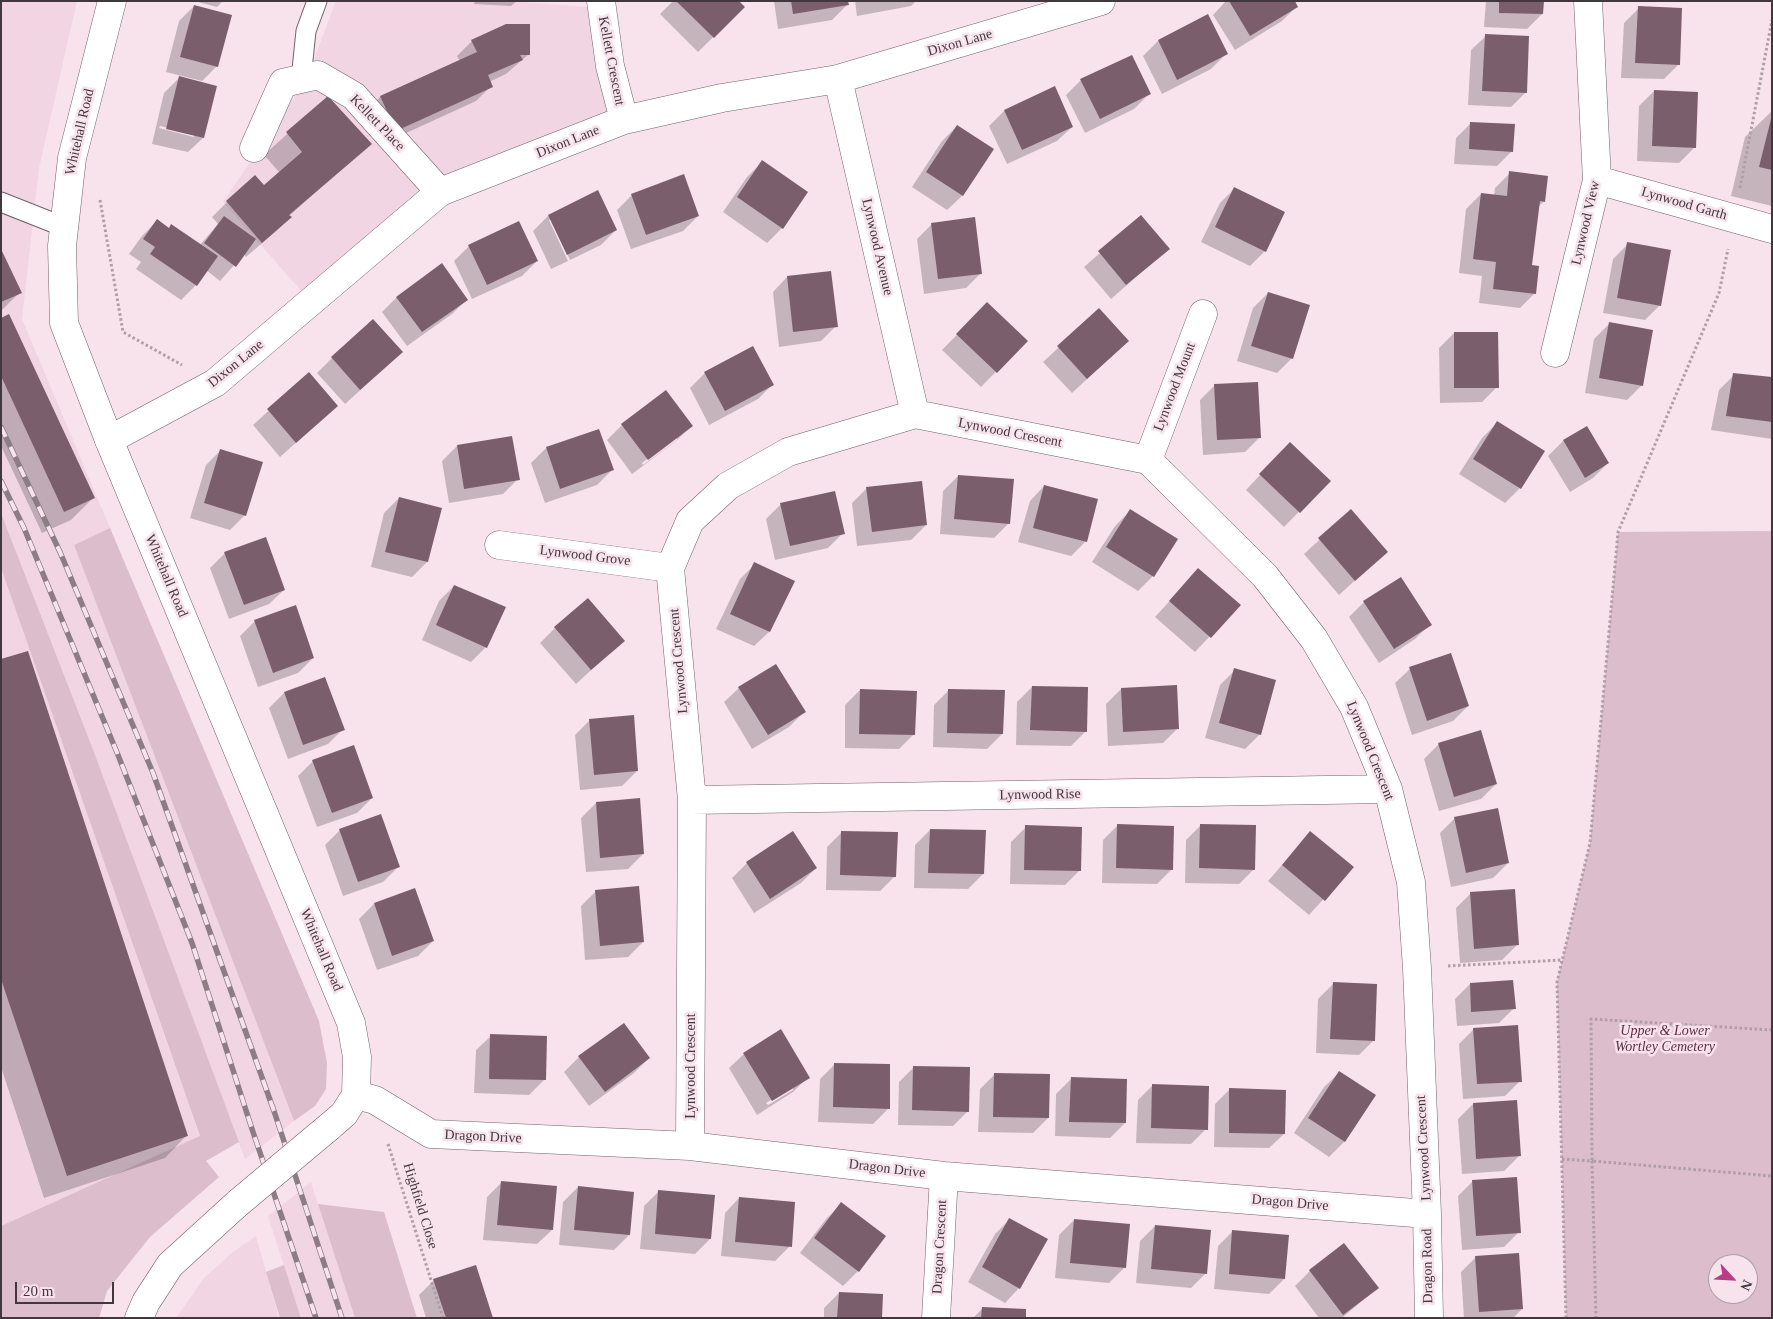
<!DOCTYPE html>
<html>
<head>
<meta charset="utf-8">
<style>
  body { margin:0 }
  #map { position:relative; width:1773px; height:1319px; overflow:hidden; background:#f8e2ec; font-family:"Times New Roman",serif }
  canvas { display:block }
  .frame { position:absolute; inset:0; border:2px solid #40383c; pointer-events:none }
  .north { position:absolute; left:1708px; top:1254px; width:50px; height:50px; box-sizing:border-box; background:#f8e2ec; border:1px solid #ae9ea6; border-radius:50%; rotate:115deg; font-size:14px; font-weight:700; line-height:20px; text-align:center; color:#40383c }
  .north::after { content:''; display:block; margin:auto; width:18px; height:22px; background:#ba3b86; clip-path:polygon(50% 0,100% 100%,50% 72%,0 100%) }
  .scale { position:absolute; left:15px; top:1282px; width:99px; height:22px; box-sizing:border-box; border:2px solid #40383c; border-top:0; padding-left:6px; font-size:15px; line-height:18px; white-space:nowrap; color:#40383c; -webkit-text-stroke:4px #f8e2ec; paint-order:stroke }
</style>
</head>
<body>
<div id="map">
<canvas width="1773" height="1319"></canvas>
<div class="frame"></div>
<div class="north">N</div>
<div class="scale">20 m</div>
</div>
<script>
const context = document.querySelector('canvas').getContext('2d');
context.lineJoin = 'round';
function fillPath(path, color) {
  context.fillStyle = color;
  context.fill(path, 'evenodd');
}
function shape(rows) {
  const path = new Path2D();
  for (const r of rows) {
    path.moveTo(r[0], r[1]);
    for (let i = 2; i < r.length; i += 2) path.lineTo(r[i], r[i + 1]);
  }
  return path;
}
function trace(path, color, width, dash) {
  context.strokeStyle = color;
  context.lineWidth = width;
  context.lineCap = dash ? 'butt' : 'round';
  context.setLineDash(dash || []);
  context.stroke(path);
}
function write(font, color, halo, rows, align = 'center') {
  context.font = font + ' "Times New Roman",serif';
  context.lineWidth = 5;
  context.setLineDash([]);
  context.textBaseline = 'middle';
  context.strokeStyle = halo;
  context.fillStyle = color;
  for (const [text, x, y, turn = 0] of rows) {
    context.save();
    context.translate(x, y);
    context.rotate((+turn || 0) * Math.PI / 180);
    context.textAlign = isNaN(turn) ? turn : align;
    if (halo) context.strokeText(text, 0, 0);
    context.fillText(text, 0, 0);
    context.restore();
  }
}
const built = shape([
  [1,1,77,1,39,168,22,319,110,528,74,545,294,1121,245,1159,94,752,1,513],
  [336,1,508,1,601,8,624,120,440,192,311,302,223,202,306,80],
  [1,568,200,1137,1,1226],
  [311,1182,318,1204,355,1318,301,1318,268,1216],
  [256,1236,279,1318,176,1318,204,1278,233,1252]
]);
const green = shape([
  [1,513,94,752,239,1142,206,1161,219,1177,150,1237,107,1291,99,1318,1,1318,1,1226,200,1136,1,568],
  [110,528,319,1021,327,1063,326,1089,315,1106,294,1121,74,545],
  [1772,531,1772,1318,1566,1318,1557,982,1590,843,1618,532],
  [1718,1264,1748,1264,1748,1294,1718,1294],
  [318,1204,384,1212,417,1318,355,1318],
  [284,1265,301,1318,280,1318,266,1272]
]);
const shadow = shape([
  [194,1,223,1,217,7],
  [475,1,517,1,511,6,474,4],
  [673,1,738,1,744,7,698,52,660,14],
  [774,1,847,1,847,5,832,20,778,29],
  [855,1,916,1,911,6,857,16],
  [1226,1,1294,1,1297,6,1282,21,1235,50,1213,15],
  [1486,1,1543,1,1542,14,1527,29,1484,27],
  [194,6,217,66,202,81,166,72,179,21],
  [1639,8,1679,64,1664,79,1621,78,1624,23],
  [1207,16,1226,54,1211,69,1162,94,1143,56,1158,41],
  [1486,36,1526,92,1511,107,1468,105,1471,50],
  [472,41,529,54,506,74,489,82,491,86,476,101,380,145,366,112,380,97,460,61,457,56],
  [179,78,203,138,188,152,152,144,164,93],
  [160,126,194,134,194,137,159,128],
  [1081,80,1149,94,1134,109,1085,133,1066,95],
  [1054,88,1072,127,1057,141,1007,164,989,126,1004,111],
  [1654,91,1694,148,1679,163,1637,161,1639,106],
  [328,97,370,143,289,216,290,217,275,232,246,257,244,254,220,281,206,270,196,285,181,300,136,269,141,262,129,254,142,236,157,221,168,229,171,226,200,245,218,224,212,217,227,202,264,187,280,173,264,155],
  [1772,111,1772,206,1731,196,1745,137],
  [1471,123,1512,151,1497,166,1454,164,1456,138],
  [957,126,962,196,947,210,912,187,942,141],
  [762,162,782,228,767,243,723,212,747,177],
  [1510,173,1544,201,1537,208,1530,266,1535,293,1520,308,1479,303,1482,276,1459,273,1466,209,1481,194,1494,195,1495,188],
  [1235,188,1265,251,1250,266,1201,242,1220,203],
  [598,192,616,230,601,245,570,260,552,220,549,220,568,261,551,269,533,231,548,216],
  [632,195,698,216,683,231,631,249,617,210],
  [1141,217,1168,249,1111,299,1084,267],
  [932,224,981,273,966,288,924,294,917,239],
  [1628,244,1660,305,1645,320,1603,313,1613,259],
  [469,246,537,261,522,276,472,299,454,261],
  [1,252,20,292,1,311],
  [787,277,836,326,821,341,779,347,773,292],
  [1268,293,1292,358,1277,373,1237,361,1253,308],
  [397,297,467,299,452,314,407,346,382,312],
  [987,304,1026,341,981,387,942,350],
  [1099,310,1112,356,1072,393,1043,362],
  [1,319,93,498,71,520,42,533,1,446],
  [1609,324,1642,385,1627,400,1585,393,1594,339],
  [1454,333,1497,387,1482,402,1440,403,1439,348],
  [332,358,386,367,345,404,317,373],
  [705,373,773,384,758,399,709,425,690,388],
  [309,374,337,406,280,457,253,425],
  [1734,375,1772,378,1772,439,1711,430,1719,390],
  [1215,385,1260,437,1245,452,1203,455,1200,400],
  [1497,423,1520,488,1505,503,1459,474,1482,438],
  [622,425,691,426,676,441,632,474,607,440],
  [677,436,677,440,643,465,642,463],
  [1586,427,1608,463,1593,478,1570,492,1548,456,1563,441],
  [598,430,612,470,597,485,545,503,531,463,546,448],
  [457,446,518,479,503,494,449,503,442,461],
  [221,450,245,515,230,530,190,518,206,465],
  [1275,459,1329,481,1284,527,1246,490],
  [958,476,1009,523,994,538,940,534,943,491],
  [1044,486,1086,541,1071,556,1018,542,1030,501],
  [867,488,926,525,911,540,857,546,852,503],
  [399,498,427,562,412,577,371,567,384,513],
  [781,504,843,533,828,548,775,560,766,519],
  [1130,511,1153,576,1138,591,1092,562,1115,526],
  [1351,511,1386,552,1339,595,1304,554],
  [225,553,284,590,269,604,229,619,210,568],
  [755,564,769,632,754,646,716,629,740,579],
  [1198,570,1239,605,1195,652,1155,617],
  [454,586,486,647,471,662,422,640,439,601],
  [1364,602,1430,624,1415,639,1379,663,1349,617],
  [255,621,313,658,298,673,258,687,240,636],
  [555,628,623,641,576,684,540,643],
  [1,661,187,1135,165,1158,44,1198,1,1067],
  [1410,669,1468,706,1453,721,1412,735,1395,683],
  [1235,670,1260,734,1245,749,1205,738,1220,685],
  [1032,687,1086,731,1071,746,1016,745,1017,702],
  [739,688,804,712,789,727,752,749,724,702],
  [1121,689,1178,728,1163,743,1108,746,1106,704],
  [860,690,914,734,899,749,845,748,845,705],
  [949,690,1002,734,987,749,933,747,934,705],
  [284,693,343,729,328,744,288,759,269,708],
  [590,720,637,771,622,786,580,790,575,735],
  [1439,744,1496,784,1481,799,1439,811,1424,759],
  [313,761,372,798,357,813,317,827,298,776],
  [596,803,643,854,628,869,586,872,581,818],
  [1455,818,1508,863,1493,878,1451,887,1440,833],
  [1118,825,1172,869,1157,884,1102,883,1103,840],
  [1201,825,1254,869,1239,884,1185,883,1186,840],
  [1026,827,1080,870,1065,885,1010,884,1011,842],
  [340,830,398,867,383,882,343,896,325,845],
  [930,830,983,874,968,889,914,888,915,845],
  [842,832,895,876,880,891,826,890,827,847],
  [793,833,816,868,801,883,754,913,732,878,747,863],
  [1310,833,1352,868,1309,915,1268,881],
  [414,890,433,941,418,956,377,970,359,919,374,904],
  [596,891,643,942,628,957,585,960,581,906],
  [1471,893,1517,945,1502,960,1460,963,1456,908],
  [1333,984,1374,1040,1359,1055,1316,1053,1318,999],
  [1470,984,1514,1008,1499,1023,1457,1026,1455,999],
  [1474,1029,1520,1081,1505,1096,1463,1099,1459,1044],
  [491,1036,544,1080,529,1095,474,1093,476,1050],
  [744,1054,808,1077,793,1092,757,1115,729,1068],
  [793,1087,793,1090,768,1105,766,1103],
  [579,1057,649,1058,634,1073,589,1106,564,1072],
  [835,1064,888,1109,873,1124,818,1122,820,1079],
  [914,1067,968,1111,953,1126,898,1125,899,1082],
  [1339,1073,1374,1096,1344,1142,1329,1157,1294,1133,1324,1087],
  [995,1074,1048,1118,1033,1133,978,1132,980,1089],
  [1071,1079,1125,1123,1110,1138,1055,1136,1056,1094],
  [1153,1085,1206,1129,1191,1144,1136,1143,1138,1100],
  [1230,1089,1284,1134,1269,1148,1214,1147,1215,1104],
  [1473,1104,1519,1156,1504,1171,1462,1174,1458,1119],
  [1473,1181,1519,1232,1504,1247,1462,1250,1458,1196],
  [502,1182,552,1230,537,1244,483,1240,487,1197],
  [578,1187,633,1193,629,1235,614,1250,559,1245,563,1202],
  [659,1191,710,1239,695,1254,640,1249,644,1206],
  [739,1198,790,1246,775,1261,721,1256,725,1213],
  [841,1204,858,1271,843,1286,800,1253,826,1219],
  [1010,1219,1019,1288,1005,1303,968,1282,995,1234],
  [1074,1220,1124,1268,1109,1283,1055,1278,1059,1235],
  [1155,1226,1206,1273,1191,1288,1136,1283,1140,1241],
  [1233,1231,1284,1279,1269,1294,1214,1289,1218,1246],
  [1344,1245,1377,1288,1342,1318,1319,1318,1295,1286,1310,1271],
  [1476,1257,1522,1309,1513,1318,1464,1318,1461,1272],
  [434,1280,492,1318,426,1318,419,1295],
  [839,1293,880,1318,824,1318,824,1308],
  [982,1309,1024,1318,973,1318]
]);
const building = shape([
  [676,1,739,1,745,7,714,38],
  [791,1,848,1,849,5,793,14],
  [1229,1,1295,1,1298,7,1250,36],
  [1499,1,1544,1,1543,14,1499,13],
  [194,5,232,15,218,67,180,57],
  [1638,6,1682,8,1680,65,1635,63],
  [1208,14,1228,54,1177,80,1158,40],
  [506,24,530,24,530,55,520,55,523,60,488,75,493,87,396,131,380,96,477,52,471,40],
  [1485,34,1529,36,1527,93,1482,91],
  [1132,55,1151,94,1100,119,1080,79],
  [179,76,217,86,204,138,166,129],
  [1055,86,1073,127,1022,150,1004,110],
  [1654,90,1698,92,1696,148,1652,146],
  [328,96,372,144,289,215,292,217,262,243,226,201,255,175,264,185,302,152,286,132],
  [1771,119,1772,119,1772,170,1759,167],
  [1470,122,1515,124,1513,152,1469,149],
  [957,125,994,149,963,196,926,172],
  [762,160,808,192,783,229,737,197],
  [1509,171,1548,176,1545,202,1540,201,1532,265,1539,266,1536,294,1493,289,1496,262,1473,259,1481,193,1507,196],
  [684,174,699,216,646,235,631,194],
  [1234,187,1285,212,1266,252,1215,227],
  [598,190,617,230,567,255,548,215],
  [1141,215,1170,249,1126,285,1098,251],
  [224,216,256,239,236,267,204,243],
  [975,217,982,274,938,279,931,223],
  [157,219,169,228,171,224,218,256,197,286,150,254,155,247,143,239],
  [519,221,538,261,487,285,468,245],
  [1627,242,1671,250,1661,306,1617,298],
  [1,249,22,293,1,302],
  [442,263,468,300,422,332,396,297],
  [831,271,838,327,793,332,787,276],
  [1268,292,1310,305,1293,359,1251,346],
  [987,302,1028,341,997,373,956,334],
  [1099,308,1129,341,1087,379,1057,346],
  [9,314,95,498,64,512,1,376,1,318],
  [373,319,403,352,360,390,331,357],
  [1609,322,1653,330,1643,386,1599,378],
  [1454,332,1498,332,1499,388,1454,388],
  [753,346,774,385,725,411,704,372],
  [309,372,338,406,296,443,267,409],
  [1733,373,1772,377,1772,422,1726,416],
  [1258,382,1261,438,1217,440,1214,384],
  [666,390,693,426,648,460,621,424],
  [1497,421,1545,451,1521,489,1473,459],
  [1587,426,1609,463,1585,478,1563,440],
  [599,429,614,470,560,489,546,447],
  [512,436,520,480,464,489,457,445],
  [1290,442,1331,481,1300,513,1259,474],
  [220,449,263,462,246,516,204,503],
  [958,475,1014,479,1010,524,954,519],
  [922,481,927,525,872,532,866,487],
  [1044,485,1098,499,1087,542,1033,528],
  [835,491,845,534,790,546,780,503],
  [399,497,442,508,428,562,385,552],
  [1130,509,1178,539,1154,577,1106,547],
  [1351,509,1388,552,1355,581,1318,538],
  [266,537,285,590,244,605,224,552],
  [754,562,795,581,770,632,730,614],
  [1198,568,1241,605,1211,638,1169,601],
  [1401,577,1432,625,1394,649,1363,601],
  [454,585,506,607,487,648,436,625],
  [588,598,625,641,591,670,554,627],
  [296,605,314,658,273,673,254,620],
  [28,651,188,1136,67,1176,1,979,1,659],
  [1451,653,1469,706,1427,721,1409,667],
  [776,664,806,712,768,735,738,687],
  [1234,668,1276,680,1261,735,1219,723],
  [325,677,345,730,303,745,284,692],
  [1177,685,1179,729,1123,732,1121,688],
  [1032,686,1088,687,1087,732,1030,730],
  [860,689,917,691,915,735,859,734],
  [948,689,1005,690,1003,734,947,733],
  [634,715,638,771,594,775,589,719],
  [1481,730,1497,784,1454,797,1438,743],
  [354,745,373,798,332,813,312,760],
  [640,798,644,854,600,858,596,802],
  [1498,808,1509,863,1466,873,1454,817],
  [381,814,400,867,358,882,339,829],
  [1117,824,1174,826,1173,870,1116,868],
  [1200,824,1256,825,1255,870,1199,868],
  [1025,825,1082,827,1081,871,1024,870],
  [930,829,986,830,984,874,928,873],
  [793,831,817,868,770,899,746,862],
  [841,831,898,832,896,877,840,875],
  [1310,831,1354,867,1325,901,1282,865],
  [639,886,644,942,600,946,595,890],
  [415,888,434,941,392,956,374,903],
  [1515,889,1519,945,1474,949,1470,892],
  [1513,980,1516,1009,1471,1012,1470,983],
  [1333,982,1377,984,1375,1041,1330,1039],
  [624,1023,650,1058,605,1092,578,1056],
  [1518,1025,1522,1082,1477,1084,1473,1028],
  [781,1029,810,1078,772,1101,743,1053],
  [490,1034,547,1036,546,1080,489,1079],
  [834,1063,890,1064,890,1109,833,1107],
  [913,1066,970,1067,969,1112,912,1110],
  [1339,1071,1376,1095,1345,1142,1308,1118],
  [994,1073,1050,1074,1049,1118,993,1117],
  [1071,1077,1127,1079,1126,1123,1069,1122],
  [1152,1084,1209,1086,1208,1130,1151,1128],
  [1229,1088,1286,1090,1285,1134,1229,1133],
  [1517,1100,1521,1156,1476,1159,1473,1103],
  [1517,1177,1521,1233,1476,1236,1472,1180],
  [501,1181,557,1186,553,1230,497,1225],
  [578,1186,634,1192,630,1235,574,1230],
  [658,1190,715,1195,711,1239,655,1234],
  [739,1197,795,1202,792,1247,735,1242],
  [841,1202,886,1236,859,1272,814,1238],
  [1009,1218,1048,1239,1020,1289,982,1267],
  [1074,1219,1130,1224,1126,1268,1070,1263],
  [1155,1225,1211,1230,1207,1274,1151,1269],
  [1232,1230,1289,1235,1285,1279,1229,1274],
  [1344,1243,1379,1288,1343,1315,1309,1270],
  [1519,1253,1523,1309,1479,1312,1475,1256],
  [476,1265,493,1318,446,1318,433,1279],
  [839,1292,883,1294,882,1318,837,1318],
  [982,1307,1026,1309,1026,1318,981,1318]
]);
const path = shape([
  [1740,188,1772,20],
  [100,200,123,332,182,365],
  [1448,966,1562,960],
  [1772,1030,1591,1019,1592,1161,1772,1176],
  [388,1144,443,1318],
  [1562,1159,1592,1161,1596,1318],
  [1566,1318,1557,982,1590,843,1618,532,1719,293,1728,249]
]);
const lane = shape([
  [301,79,306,31,317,1],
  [1,202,64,227]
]);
const street = shape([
  [601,1,610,66,624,120],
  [838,79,915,414],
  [254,148,283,83,318,75,354,96,440,192],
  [1597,180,1772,229],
  [1555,353,1597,180,1588,1],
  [109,440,215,383,440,192,624,120,722,98,838,79,1101,1],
  [1148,460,1203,314],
  [499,545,670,568],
  [692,800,1388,789],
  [356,1095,375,1100,431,1134,690,1146,944,1176,1427,1214],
  [690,1146,692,800,670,568,690,521,728,486,788,452,915,414,1148,460,1265,576,1314,639,1354,707,1388,789,1411,882,1417,968,1427,1214,1429,1318],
  [936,1318,944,1176]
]);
const primary = shape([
  [112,1,72,158,62,246,64,323,109,440,351,1023,357,1057,356,1095,344,1114,329,1127],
  [139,1318,146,1302,170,1265,238,1203]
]);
const rail = shape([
  [1,427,60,552,153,773,274,1111,342,1318],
  [1,481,24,528,118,755,192,943,252,1129,316,1318]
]);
const primaryBridge = shape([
  [238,1203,329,1127]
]);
const streetNames = [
  ["Dixon Lane",960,43,-16],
  ["Kellett Crescent",611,61,79],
  ["Kellett Place",377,123,46],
  ["Whitehall Road",80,132,-77],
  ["Dixon Lane",568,142,-22],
  ["Lynwood Garth",1684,204,16],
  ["Lynwood View",1586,223,-77],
  ["Lynwood Avenue",877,247,77],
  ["Dixon Lane",236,364,-39],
  ["Lynwood Mount",1175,387,-69],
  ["Lynwood Crescent",1010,433,11],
  ["Lynwood Grove",585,556,7],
  ["Whitehall Road",166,576,67],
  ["Lynwood Crescent",679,661,-95],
  ["Lynwood Crescent",1370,751,68],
  ["Lynwood Rise",1040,795,-1],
  ["Whitehall Road",321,950,67],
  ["Lynwood Crescent",691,1066,-90],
  ["Dragon Drive",483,1137,3],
  ["Lynwood Crescent",1424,1148,-93],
  ["Dragon Drive",887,1169,7],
  ["Dragon Drive",1290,1203,5],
  ["Highfield Close",420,1206,73],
  ["Dragon Crescent",940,1247,-87],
  ["Dragon Road",1428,1266,-91]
];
const parkNames = [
  ["Upper & Lower",1665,1031],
  ["Wortley Cemetery",1665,1047]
];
fillPath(built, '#f1d5e3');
fillPath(green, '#dcbdcc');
fillPath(shadow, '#0003');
fillPath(building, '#7b5e6c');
trace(lane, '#73616a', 21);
trace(street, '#73616a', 29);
trace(primary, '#73616a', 29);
trace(path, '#af9ea6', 3, [2.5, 2.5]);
trace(lane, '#fff', 19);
trace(street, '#fff', 28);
trace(primary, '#fff', 28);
trace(rail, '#8b7d83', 5.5);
trace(rail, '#f8e2ec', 4, [11]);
trace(primaryBridge, '#73616a', 29, []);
trace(primaryBridge, '#fff', 28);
write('14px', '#40383c', '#f8e2ec', streetNames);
write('italic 14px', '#5b2e46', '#f8e2ec', parkNames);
</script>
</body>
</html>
